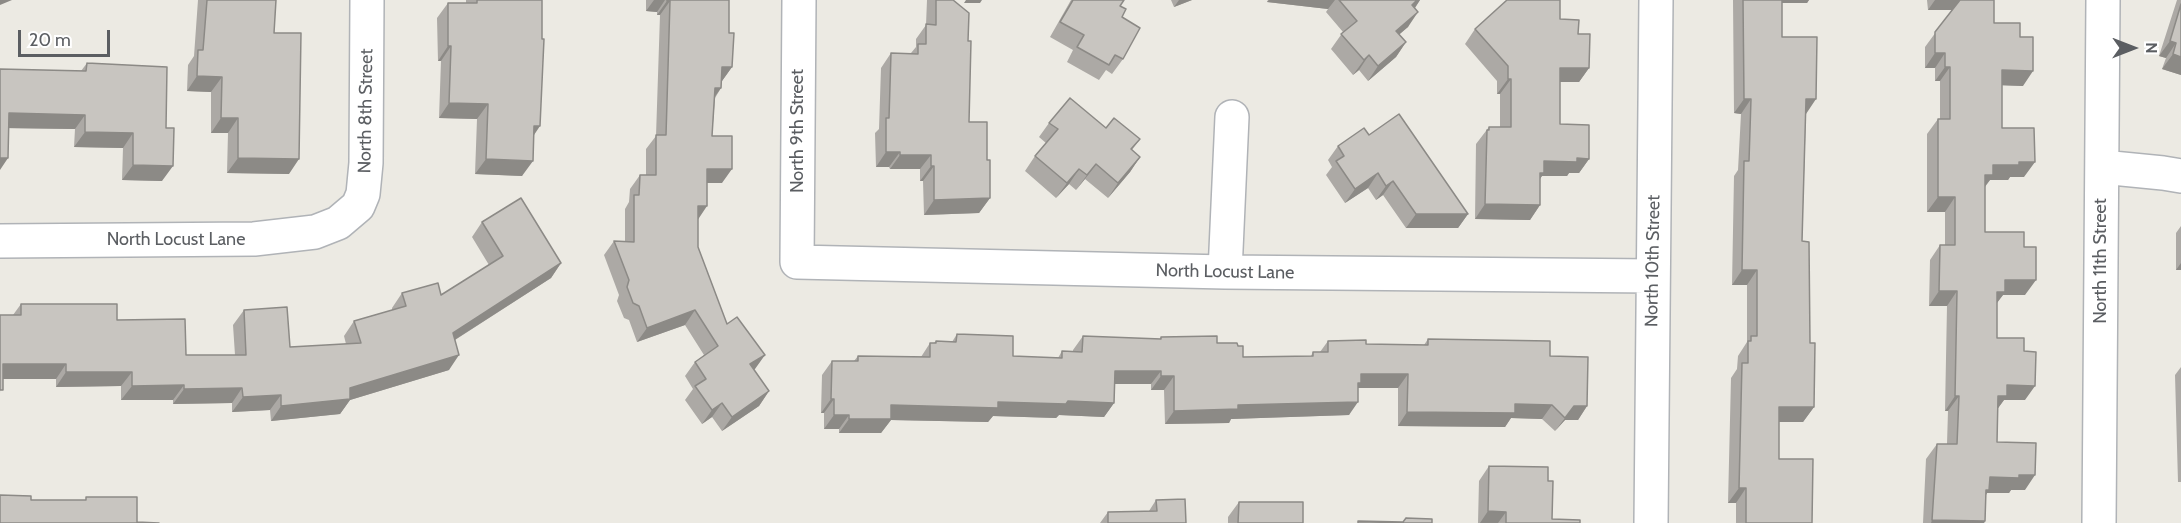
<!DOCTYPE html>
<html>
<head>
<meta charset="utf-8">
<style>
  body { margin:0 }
  #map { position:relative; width:2181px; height:523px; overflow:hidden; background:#eceae3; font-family:Cabin,sans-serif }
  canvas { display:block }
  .north { position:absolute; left:2103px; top:18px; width:60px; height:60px; -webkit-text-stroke:4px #fff; paint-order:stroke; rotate:90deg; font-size:16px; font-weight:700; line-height:24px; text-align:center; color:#5b5e62 }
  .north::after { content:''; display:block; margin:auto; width:21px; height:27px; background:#5b5e62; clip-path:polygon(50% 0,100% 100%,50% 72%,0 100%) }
  .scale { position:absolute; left:18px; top:30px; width:92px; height:27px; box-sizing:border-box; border:3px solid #5b5e62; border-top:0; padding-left:8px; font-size:18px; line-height:21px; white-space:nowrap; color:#5b5e62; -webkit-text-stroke:4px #fff; paint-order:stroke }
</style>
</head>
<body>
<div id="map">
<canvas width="2181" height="523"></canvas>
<div class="north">N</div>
<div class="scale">20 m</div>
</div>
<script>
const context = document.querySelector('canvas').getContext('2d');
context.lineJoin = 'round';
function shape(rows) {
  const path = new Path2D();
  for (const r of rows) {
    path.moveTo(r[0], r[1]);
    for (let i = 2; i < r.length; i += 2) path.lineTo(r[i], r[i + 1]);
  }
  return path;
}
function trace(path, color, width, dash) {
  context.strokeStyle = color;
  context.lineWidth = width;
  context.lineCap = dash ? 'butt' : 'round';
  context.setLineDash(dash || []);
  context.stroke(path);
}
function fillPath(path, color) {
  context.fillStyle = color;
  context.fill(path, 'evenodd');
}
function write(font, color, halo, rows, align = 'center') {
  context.font = font + ' Cabin,sans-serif';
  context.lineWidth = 6;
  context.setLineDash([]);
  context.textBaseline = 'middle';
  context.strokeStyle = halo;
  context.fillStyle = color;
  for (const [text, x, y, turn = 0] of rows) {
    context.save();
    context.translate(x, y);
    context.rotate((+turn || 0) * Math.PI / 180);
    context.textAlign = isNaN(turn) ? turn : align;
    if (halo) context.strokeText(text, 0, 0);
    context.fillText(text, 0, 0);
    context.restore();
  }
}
const minor = shape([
  [799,0,797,262,1225,272,1653,276],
  [2102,167,2163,173,2181,176],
  [0,241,254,239,315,232,338,223,358,206,363,194,366,163,367,0],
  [1225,272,1232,117],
  [1651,523,1656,0],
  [2099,523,2103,0]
]);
const wall = shape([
  [198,0,276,0,274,33,289,174,227,173,228,133,211,133,211,92,187,91,188,65,194,56],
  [466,0,542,0,534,136,522,176,475,174,477,119,439,118,441,61,438,61,437,18,448,3,466,3],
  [646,0,729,0,729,33,732,67,722,81,721,88,715,98,712,136,722,183,707,183,698,219,698,247,727,324,755,369,754,369,769,391,759,406,722,431,712,417,702,424,685,400,693,389,685,376,695,362,704,355,685,325,637,342,629,320,624,318,617,301,619,295,604,255,614,241,625,241,625,209,629,202,630,189,640,175,646,175,646,149,656,136,660,15,657,15,657,12,646,11],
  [927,0,953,0,968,41,969,122,987,160,990,198,979,213,924,215,923,181,920,181,920,169,890,169,889,167,876,167,875,133,879,129,881,68,891,53,911,53,916,47,916,39,926,25],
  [1071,0,1124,0,1120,6,1122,17,1123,59,1112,74,1106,70,1099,80,1067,62,1073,50,1050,37],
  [1171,0,1192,0,1174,7],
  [1268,0,1420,0,1415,8,1408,27,1399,34,1406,42,1396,57,1368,81,1359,70,1353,75,1331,49,1343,32,1326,12,1328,9,1267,2],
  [1733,0,1809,0,1807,3,1782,3,1782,37,1806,114,1802,241,1810,343,1814,407,1803,422,1779,422,1779,459,1812,523,1736,523,1736,503,1728,503,1731,378,1737,369,1738,356,1747,342,1747,285,1732,285,1734,176,1738,170,1741,114,1734,113],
  [1927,0,1994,0,1994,23,2020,37,2023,86,2002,85,2002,128,2024,177,2010,177,2008,180,1990,180,1985,187,1985,232,2024,247,2025,295,2003,295,1997,302,1997,338,2025,400,2004,400,1998,408,1997,442,2025,490,2011,490,2009,493,1987,493,1986,495,1985,521,1984,523,1923,523,1926,459,1937,444,1947,444,1948,411,1945,411,1947,306,1929,306,1930,260,1940,245,1945,245,1945,212,1927,212,1927,134,1938,119,1940,119,1940,81,1935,81,1935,68,1925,68,1925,47,1952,10,1928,10],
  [2177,0,2181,0,2181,75,2162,69,2166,58,2159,56],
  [1560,19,1578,34,1589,68,1579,82,1560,82,1560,124,1589,159,1579,173,1569,173,1567,176,1542,176,1540,178,1540,205,1530,220,1475,219,1476,144,1489,127,1500,127,1500,94,1497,94,1497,81,1465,44,1475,29],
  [87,63,167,67,162,181,122,180,123,148,74,147,75,129,9,128,0,69,81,71],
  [1049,123,1106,128,1140,139,1132,150,1140,157,1130,172,1108,198,1085,179,1076,190,1069,184,1056,198,1025,171,1035,156,1046,143,1039,137],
  [1369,135,1468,214,1458,228,1406,228,1383,195,1376,200,1368,188,1345,203,1326,175,1332,167,1328,160,1338,146],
  [482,222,561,263,551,278,455,340,449,370,350,400,340,414,271,421,270,410,232,412,232,403,173,404,173,400,121,400,121,386,56,387,56,379,3,379,0,394,13,315,21,304,117,320,186,355,235,355,233,325,244,310,290,347,346,344,344,336,354,321,392,310,392,308,402,293,441,295,489,265,472,237],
  [2181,226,2181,270,2176,270,2176,233],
  [957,334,1013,356,1058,358,1062,351,1073,352,1073,350,1083,336,1160,339,1161,337,1238,346,1243,357,1311,356,1313,352,1320,352,1328,341,1366,344,1424,345,1428,339,1550,356,1587,406,1578,420,1565,420,1555,431,1542,419,1511,418,1505,427,1398,426,1398,388,1358,388,1349,415,1231,419,1229,423,1165,424,1164,390,1151,390,1151,384,1115,384,1114,403,1104,417,1059,415,1056,418,993,416,988,422,891,420,881,433,839,433,839,429,824,429,824,413,821,413,822,375,832,361,854,361,858,356,921,357,930,343,934,343,936,341,952,342],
  [2181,367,2181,482,2178,482,2175,375],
  [1489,466,1548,481,1552,519,1580,523,1478,523,1479,481],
  [1156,500,1186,523,1100,523,1108,512,1149,511],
  [1239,502,1303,523,1228,523,1228,517]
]);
const shadedWall = shape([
  [0,0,12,0,0,5],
  [654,0,665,0,657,12,646,11],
  [966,0,982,0,980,3,964,3],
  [1179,0,1192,0,1174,7],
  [1269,0,1335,0,1328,9,1267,2],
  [1417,0,1420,0,1414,9,1412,5],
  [1774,0,1809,0,1807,3,1772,3],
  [1935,0,1960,0,1953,10,1928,10],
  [667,1,670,1,660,15,657,15],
  [1418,12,1408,27,1386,46,1396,31],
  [2170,41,2176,43,2166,58,2159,56],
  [1406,42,1396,57,1368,81,1378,66],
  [448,46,451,46,441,61,438,61],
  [1935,53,1945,53,1935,68,1925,68],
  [2173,54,2181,57,2181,75,2162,69],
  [1369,55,1359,70,1353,75,1364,60],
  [722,67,732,67,722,81,712,81],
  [1945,67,1950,67,1940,81,1935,81],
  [1560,68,1589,68,1579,82,1549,82],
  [2002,70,2033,71,2023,86,1992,85],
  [197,76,222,77,211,92,187,91],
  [1508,79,1511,79,1500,94,1497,94],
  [715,88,721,88,711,102],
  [1744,99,1751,99,1741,114,1734,113],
  [1806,99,1816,99,1806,114],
  [449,103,488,104,477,119,439,118],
  [9,113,85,115,75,129,0,128],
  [221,118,238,118,228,133,211,133],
  [534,126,540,126,530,141],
  [85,132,133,133,123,148,74,147],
  [886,152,900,152,889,167,876,167],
  [900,155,931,155,920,169,890,169],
  [1140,157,1130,172,1108,198,1118,183],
  [0,158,8,158,0,170],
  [238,158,299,159,289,174,227,173],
  [1577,158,1589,159,1579,173,1569,173,1567,176,1542,176,1534,188,1544,161],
  [486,159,533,161,522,176,475,174],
  [2019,162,2035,162,2024,177,2010,177,2008,180,1990,180,1982,190,1974,190,1993,165],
  [1096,164,1085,179,1076,190,1087,175],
  [133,165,173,166,162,181,122,180],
  [931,166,934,166,923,181,920,181],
  [707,169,732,169,722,183,697,183],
  [1079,169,1069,184,1056,198,1067,183],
  [1378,173,1368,188,1345,203,1355,189],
  [1393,181,1383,195,1376,200,1386,186],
  [1938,197,1955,197,1945,212,1927,212],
  [990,198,979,213,924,215,934,200],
  [1485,204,1540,205,1530,220,1475,219],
  [698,206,707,206,697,221],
  [1416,214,1468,214,1458,228,1406,228],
  [561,263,551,278,442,348,453,333],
  [2181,263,2181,270,2176,270],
  [1742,270,1757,270,1747,285,1732,285],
  [2005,280,2036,280,2025,295,2003,295,1994,307,1987,307],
  [1939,291,1957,291,1947,306,1929,306],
  [695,310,685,325,637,342,647,328],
  [459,355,449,370,350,400,340,414,271,421,281,406,350,388],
  [765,355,755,369,741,379,750,364],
  [3,364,66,364,56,379,0,379],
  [1115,371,1161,371,1151,384,1105,384],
  [66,372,132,372,121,386,56,387],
  [1361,374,1408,374,1398,388,1358,388,1351,397],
  [1161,376,1174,376,1164,390,1151,390],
  [184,385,173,400,121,400,132,386],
  [2007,385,2035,386,2025,400,2004,400,1996,411,1988,411],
  [242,388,232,403,173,404,184,389],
  [769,391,759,406,722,431,732,417],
  [281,395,270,410,232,412,243,397],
  [1955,396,1959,396,1948,411,1945,411],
  [831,399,834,399,824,413,821,413],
  [1068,401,1114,403,1104,417,1059,415,1056,418,993,416,988,422,891,420,881,433,839,433,849,419,891,405,998,402],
  [1358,402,1349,415,1231,419,1229,423,1165,424,1174,411,1238,405],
  [722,403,712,417,702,424,712,410],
  [1515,404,1552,405,1542,419,1511,418,1505,427,1398,426,1407,412],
  [1574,406,1587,406,1578,420,1565,420,1555,431,1565,418],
  [1779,407,1814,407,1803,422,1768,422],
  [834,415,849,415,839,429,824,429],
  [2019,475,2035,475,2025,490,2011,490,2009,493,1987,493,1979,505,1990,477],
  [1739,488,1746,488,1736,503,1728,503],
  [1488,511,1506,512,1498,523,1480,523],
  [1932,520,1985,521,1984,523,1931,523]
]);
const building = shape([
  [207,0,276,0,274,33,301,33,299,159,238,158,238,118,221,118,222,77,197,76,198,50,203,50,207,0],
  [477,0,542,0,542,39,544,39,540,126,534,126,533,161,486,159,488,104,449,103,451,46,448,46,448,3,477,3,477,0],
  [667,0,729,0,729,33,734,33,732,67,722,67,721,88,715,88,712,136,732,136,732,169,707,169,707,206,698,206,698,247,727,324,737,317,765,355,750,364,769,391,732,417,722,403,712,410,695,386,706,379,695,362,718,346,695,310,647,328,639,306,633,303,627,287,629,280,614,241,634,242,634,195,639,195,640,175,656,175,656,135,666,135,670,1,667,1,667,0],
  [936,0,953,0,969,13,968,41,971,41,969,122,987,122,987,160,990,160,990,198,934,200,934,166,931,166,931,155,900,155,900,152,886,152,886,118,889,118,891,53,918,54,918,44,926,44,926,24,936,25,936,0],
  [1073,0,1124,0,1120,6,1126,9,1122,17,1140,28,1123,59,1115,55,1109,65,1077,47,1084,35,1060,22,1073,0],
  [1339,0,1417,0,1412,5,1418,12,1396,31,1406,42,1378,66,1369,55,1364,60,1341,34,1357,21,1339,0],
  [1507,0,1560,0,1560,19,1579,20,1578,34,1590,34,1589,68,1560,68,1560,124,1589,125,1589,159,1577,158,1577,162,1544,161,1544,173,1540,173,1540,205,1485,204,1487,130,1489,130,1489,127,1511,127,1511,79,1508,79,1508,66,1475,29,1507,0],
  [1743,0,1782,0,1782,37,1817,37,1816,99,1806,99,1802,241,1809,242,1810,343,1815,343,1814,407,1779,407,1779,459,1813,459,1812,523,1746,523,1746,488,1739,488,1742,363,1748,363,1748,341,1751,341,1751,336,1757,336,1757,270,1742,270,1744,161,1749,161,1751,99,1744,99,1743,0],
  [1960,0,1994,0,1994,23,2020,23,2020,37,2033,37,2033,71,2002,70,2002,128,2034,128,2035,162,2019,162,2019,165,1993,165,1993,175,1985,175,1985,232,2024,232,2024,247,2036,247,2036,280,2005,280,2005,292,1997,292,1997,338,2024,338,2024,351,2036,352,2035,386,2007,385,2007,396,1998,396,1997,442,2036,443,2035,475,2019,475,2019,478,1990,477,1989,490,1986,490,1985,521,1932,520,1937,444,1957,444,1959,396,1955,396,1957,291,1939,291,1940,245,1955,245,1955,197,1938,197,1938,119,1950,119,1950,67,1945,67,1945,53,1935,53,1935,32,1960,0],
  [2181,4,2181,57,2173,54,2176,43,2170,41,2181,4],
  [87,63,167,67,166,128,174,128,173,166,133,165,133,133,85,132,85,115,9,113,8,158,0,158,0,69,86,71,87,63],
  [1070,98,1106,128,1114,118,1140,139,1131,149,1140,157,1118,183,1096,164,1087,175,1079,169,1067,183,1035,156,1058,129,1049,123,1070,98],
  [1399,114,1468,214,1416,214,1393,181,1386,186,1378,173,1355,189,1336,161,1344,156,1338,146,1364,128,1369,135,1399,114],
  [521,198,561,263,453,333,459,355,350,388,350,399,281,406,281,395,243,397,242,388,184,389,184,385,132,386,132,372,66,372,66,364,3,364,3,390,0,390,0,315,21,315,21,304,117,304,117,320,185,319,186,355,246,355,244,310,287,307,290,347,361,343,354,321,406,306,402,293,438,283,441,295,503,256,482,222,521,198],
  [957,334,1013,336,1013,356,1062,358,1062,351,1082,352,1083,336,1161,339,1161,337,1217,336,1217,343,1237,343,1238,346,1243,346,1243,357,1313,356,1313,352,1328,352,1328,341,1366,340,1366,344,1428,345,1428,339,1550,341,1550,356,1588,357,1587,406,1574,406,1565,418,1552,405,1515,404,1515,413,1407,412,1408,374,1361,374,1361,383,1358,383,1358,402,1238,405,1238,409,1174,411,1174,376,1161,376,1161,371,1115,371,1114,403,1068,401,1066,404,998,402,998,408,891,405,891,419,849,419,849,415,834,415,834,399,831,399,832,361,858,361,858,356,930,357,930,343,936,343,936,341,956,342,957,334],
  [1489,466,1548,467,1548,481,1553,481,1552,519,1580,520,1580,523,1506,523,1506,512,1488,511,1489,466],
  [0,495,31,496,31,500,86,500,86,497,137,497,137,522,159,523,0,523,0,495],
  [1185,499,1186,523,1108,523,1108,512,1157,511,1156,500,1185,499],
  [1239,502,1303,502,1303,523,1238,523,1239,502],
  [1406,518,1432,519,1432,523,1358,523,1358,521,1403,522,1406,518]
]);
const streetNames = [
  ["North 8th Street",366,111,-89],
  ["North 9th Street",798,131,-90],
  ["North Locust Lane",176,240],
  ["North 10th Street",1653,261,-89],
  ["North 11th Street",2101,261,-90],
  ["North Locust Lane",1225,272,1]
];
trace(minor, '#b0b3b7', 36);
trace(minor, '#fff', 33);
fillPath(wall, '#aca9a5');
fillPath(shadedWall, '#8c8a86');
fillPath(building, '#c8c5c0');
trace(building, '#8c8a86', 1.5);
write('18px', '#5b5e62', '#fff', streetNames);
</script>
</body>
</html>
